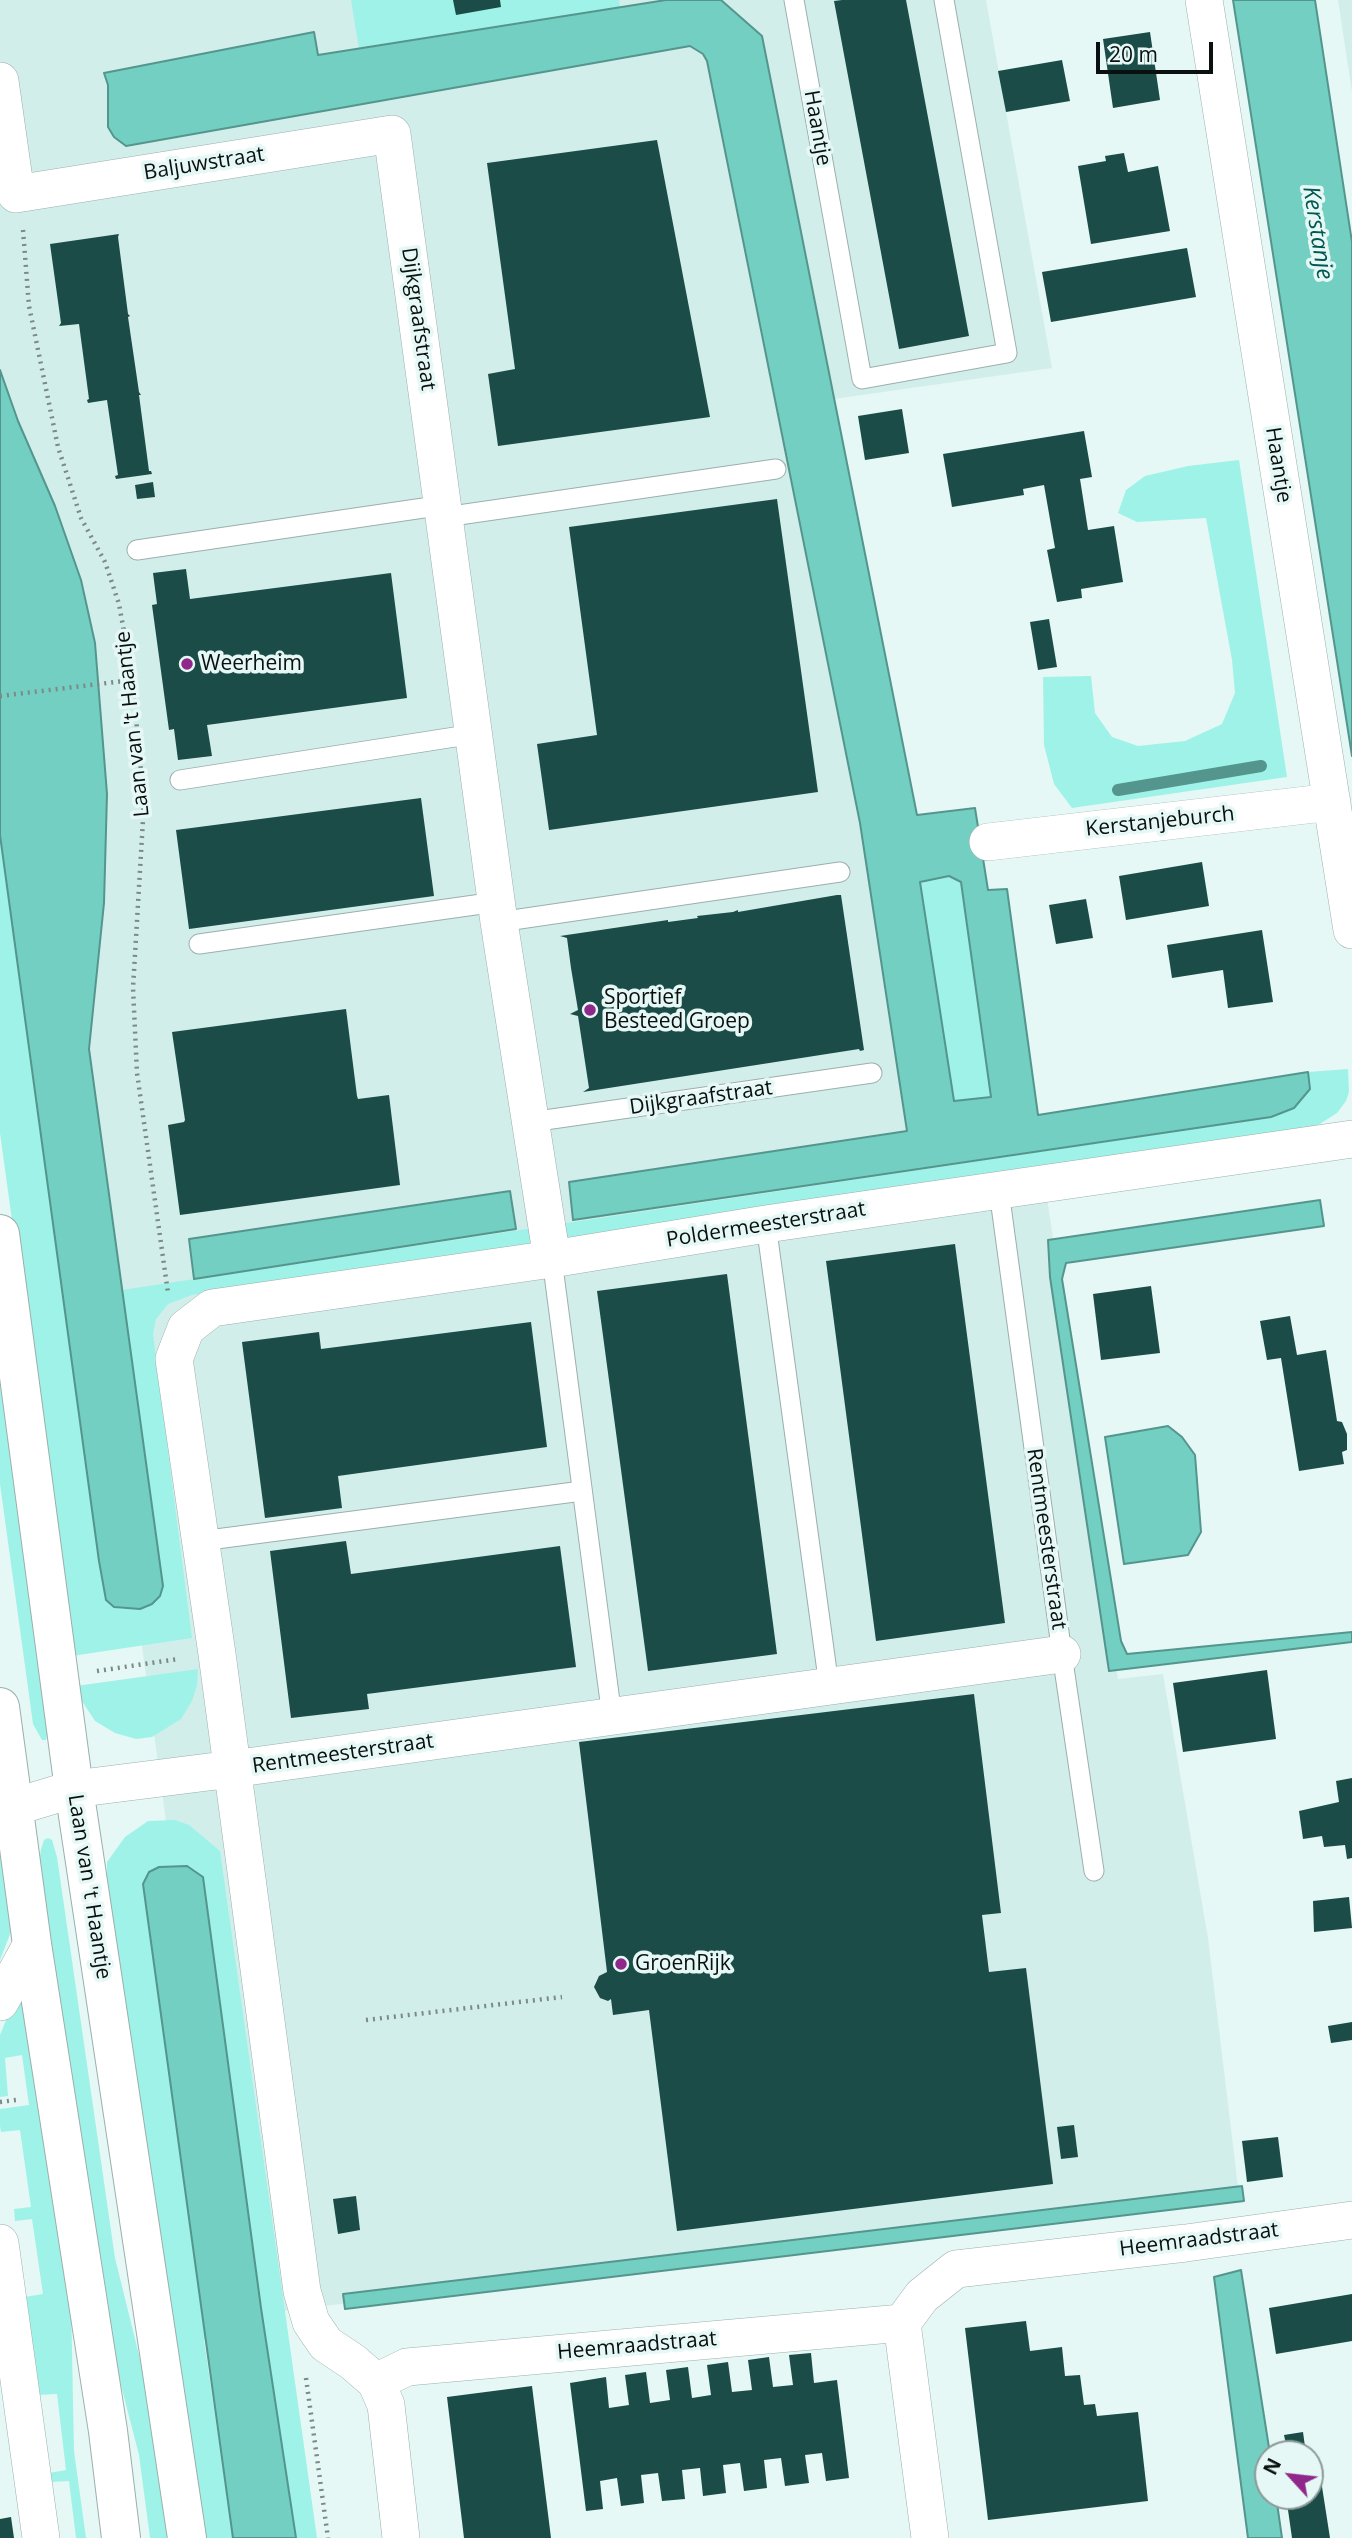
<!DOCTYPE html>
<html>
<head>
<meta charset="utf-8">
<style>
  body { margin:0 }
  #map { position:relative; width:1352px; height:2538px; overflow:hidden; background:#e5f8f5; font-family:"Open Sans",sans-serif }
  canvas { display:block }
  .north { position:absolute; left:1254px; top:2440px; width:70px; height:70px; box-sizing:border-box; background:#e5f8f5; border:2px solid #8d9b99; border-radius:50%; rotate:297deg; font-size:19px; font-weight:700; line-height:28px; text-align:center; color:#0a100f }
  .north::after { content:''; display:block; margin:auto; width:24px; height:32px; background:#90288c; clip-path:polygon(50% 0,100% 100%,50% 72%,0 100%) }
  .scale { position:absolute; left:1096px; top:42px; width:117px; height:32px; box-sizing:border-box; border:4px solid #0a100f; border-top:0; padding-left:9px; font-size:21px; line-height:24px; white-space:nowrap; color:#0a100f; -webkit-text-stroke:5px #e5f8f5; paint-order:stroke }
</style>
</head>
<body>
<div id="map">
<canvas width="1352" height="2538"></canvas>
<div class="north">N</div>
<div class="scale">20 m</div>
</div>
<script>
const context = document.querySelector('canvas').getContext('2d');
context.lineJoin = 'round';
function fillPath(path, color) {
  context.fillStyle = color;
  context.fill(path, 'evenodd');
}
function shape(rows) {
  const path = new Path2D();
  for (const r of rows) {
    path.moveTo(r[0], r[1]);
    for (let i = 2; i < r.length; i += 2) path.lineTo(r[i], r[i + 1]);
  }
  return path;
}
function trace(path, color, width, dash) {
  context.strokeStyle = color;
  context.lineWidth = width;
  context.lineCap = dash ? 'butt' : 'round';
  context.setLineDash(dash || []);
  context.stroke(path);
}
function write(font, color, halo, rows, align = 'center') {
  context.font = font + ' "Open Sans",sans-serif';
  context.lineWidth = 7;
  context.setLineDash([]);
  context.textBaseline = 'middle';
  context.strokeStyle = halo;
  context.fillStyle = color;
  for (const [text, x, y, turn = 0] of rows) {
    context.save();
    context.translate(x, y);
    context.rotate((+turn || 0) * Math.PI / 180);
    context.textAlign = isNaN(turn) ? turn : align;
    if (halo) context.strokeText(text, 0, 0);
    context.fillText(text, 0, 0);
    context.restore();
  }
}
const built = shape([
  [0,0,986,0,1052,368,799,404,879,799,1037,1130,1118,1679,1163,1674,1208,1938,1239,2195,234,2317,0,612],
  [1338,0,1352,0,1352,92]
]);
const green = shape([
  [351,0,619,0,620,7,359,49],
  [1239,460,1287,777,1072,808,1054,784,1044,745,1043,677,1091,676,1095,713,1112,737,1138,746,1185,741,1222,724,1235,693,1232,660,1206,518,1137,522,1118,513,1126,490,1145,476,1188,466],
  [0,835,99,1561,106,1600,114,1607,123,1609,163,1586,122,1290,1271,1117,1294,1108,1310,1089,1308,1072,1348,1069,1349,1092,1346,1101,1337,1113,1315,1127,192,1295,168,1304,156,1319,153,1334,192,1638,72,1656,0,1133],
  [949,876,961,882,992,1097,954,1101,920,881],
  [0,1339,50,1722,46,1740,42,1740,33,1724,0,1484],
  [198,1669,197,1685,192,1701,181,1719,152,1737,136,1739,115,1733,95,1721,80,1698,76,1686],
  [175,1820,189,1825,220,1851,317,2538,296,2538,261,2308,204,2340,233,2538,199,2538,107,1899,107,1862,125,1837,148,1821],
  [48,1838,52,1840,57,1857,115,2258,157,2428,172,2538,150,2538,139,2455,102,2311,38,1871,41,1849,44,1840],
  [0,1850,17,1916,0,1960],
  [20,1986,71,2302,74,2451,86,2538,76,2538,69,2481,50,2482,49,2473,66,2470,57,2394,37,2395,25,2297,43,2294,32,2219,15,2221,14,2209,31,2207,20,2130,1,2132,0,2126,0,2109,29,2105,22,2055,5,2058,8,2096,0,2097,0,2035]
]);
const water = shape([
  [666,0,721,0,762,36,917,815,975,808,988,890,1007,889,1038,1115,1308,1072,1310,1089,1294,1108,1271,1117,573,1220,569,1182,907,1131,860,823,707,61,703,54,690,46,126,146,114,137,108,127,108,85,104,73,314,32,318,55,666,0],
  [949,876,961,882,991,1097,954,1101,920,882,949,876],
  [1233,0,1315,0,1352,242,1352,756,1233,0],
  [0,370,18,421,55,506,81,580,95,643,107,794,104,903,89,1049,163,1586,160,1596,152,1604,140,1609,114,1607,106,1600,99,1561,0,835,0,370],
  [510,1191,516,1229,194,1279,189,1239,510,1191],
  [1320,1200,1324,1226,1066,1263,1062,1279,1121,1641,1127,1654,1352,1632,1352,1642,1109,1671,1050,1277,1048,1240,1320,1200],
  [1168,1426,1182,1437,1195,1455,1201,1532,1188,1555,1124,1564,1105,1437,1168,1426],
  [187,1866,203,1877,261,2308,296,2538,233,2538,143,1884,149,1872,159,1867,187,1866],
  [1242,2186,1244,2201,345,2309,343,2294,1242,2186],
  [1241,2270,1270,2454,1268,2496,1276,2496,1282,2538,1248,2538,1214,2277,1241,2270]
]);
const stream = shape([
  [1118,790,1261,766]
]);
const building = shape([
  [453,0,500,0,501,7,456,15],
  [842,0,906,0,969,336,899,349,834,1],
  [1150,32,1160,100,1113,108,1103,39],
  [1062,60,1070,101,1006,112,998,71],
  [657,140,710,417,498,446,488,374,515,369,487,163],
  [1124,153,1128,172,1158,166,1170,231,1091,244,1078,166,1106,161,1105,156],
  [119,234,118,237,128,314,130,316,128,317,139,392,141,395,139,395,149,471,151,471,152,474,116,479,115,476,118,475,107,400,88,403,87,400,89,399,79,324,59,326,61,323,50,244],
  [1187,248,1196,297,1051,322,1042,272],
  [902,409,909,453,865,460,858,416],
  [1084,431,1092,477,1080,479,1088,530,1114,526,1123,582,1081,589,1082,598,1057,602,1047,550,1055,548,1044,485,1023,489,1024,495,952,507,943,454],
  [153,482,155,497,137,499,135,485],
  [777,499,818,792,549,830,537,744,597,735,569,527],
  [186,569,190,599,391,573,407,698,207,725,212,756,178,760,174,729,169,730,152,605,157,604,153,573],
  [1049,619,1057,667,1038,670,1030,622],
  [421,798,434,896,189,929,176,830],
  [1202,862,1209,906,1126,920,1119,876],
  [837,895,841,895,864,1050,860,1051,859,1049,583,1092,589,1088,578,1016,570,1014,578,1010,571,968,567,938,560,936,668,920,668,922,698,918,697,916,733,912,738,910,738,912],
  [1086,899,1093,938,1056,944,1049,905],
  [1262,930,1273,1002,1228,1008,1223,970,1172,978,1167,945],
  [346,1009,357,1096,358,1099,389,1095,400,1185,180,1215,168,1125,184,1122,185,1120,172,1032],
  [955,1244,1005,1623,876,1641,826,1261],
  [727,1274,777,1654,648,1671,597,1291],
  [1151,1286,1160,1353,1101,1360,1093,1294],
  [1290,1316,1297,1355,1326,1350,1337,1421,1342,1422,1347,1434,1347,1450,1342,1452,1344,1464,1299,1471,1281,1358,1267,1360,1260,1321],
  [531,1322,547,1447,338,1476,342,1508,265,1518,242,1342,319,1332,321,1349],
  [346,1541,351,1574,560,1546,576,1667,367,1694,369,1709,291,1718,270,1551],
  [1267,1670,1276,1739,1183,1752,1173,1683],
  [974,1694,1001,1913,982,1915,989,1972,1026,1968,1053,2184,677,2231,649,2010,613,2015,611,1999,608,2001,600,1998,594,1987,599,1976,607,1972,579,1742],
  [1352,1778,1352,1858,1347,1859,1345,1845,1324,1847,1322,1836,1303,1839,1299,1811,1339,1802,1336,1781],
  [1349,1897,1352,1928,1314,1932,1313,1901],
  [1352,2022,1352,2040,1331,2043,1328,2026],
  [1074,2125,1078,2157,1061,2159,1057,2127],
  [1278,2137,1283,2177,1247,2182,1242,2141],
  [356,2196,360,2230,338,2234,333,2199],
  [1352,2294,1352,2341,1276,2354,1269,2308],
  [1026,2321,1030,2351,1062,2347,1065,2376,1080,2375,1084,2405,1095,2404,1097,2416,1138,2412,1148,2501,988,2520,965,2328],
  [811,2353,814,2383,837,2380,849,2478,826,2481,822,2453,805,2455,809,2483,785,2486,781,2458,764,2460,767,2488,744,2491,740,2463,723,2465,726,2493,703,2496,700,2468,682,2470,685,2499,662,2501,658,2473,641,2475,644,2503,621,2506,617,2478,600,2481,603,2509,586,2511,570,2383,606,2377,609,2408,629,2405,625,2375,646,2372,650,2403,670,2400,666,2370,688,2367,692,2398,711,2395,707,2365,728,2362,732,2392,752,2390,748,2360,769,2357,773,2387,793,2385,789,2355],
  [532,2386,551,2538,464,2538,447,2397],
  [1303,2432,1306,2454,1288,2454,1284,2435],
  [1318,2461,1330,2538,1292,2538,1286,2496,1310,2496,1310,2463],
  [11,2517,14,2538,0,2538,0,2519]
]);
const path = shape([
  [23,230,29,306,58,447,81,518,105,562,119,604,132,676,144,803,133,988,137,1073,168,1293],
  [0,696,132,680],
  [97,1671,178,1659],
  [366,2020,562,1997],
  [0,2102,16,2100],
  [306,2378,328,2538]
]);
const lane = shape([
  [794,0,862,379,1007,353,944,0],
  [445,517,776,469],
  [137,550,444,505],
  [180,780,474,734],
  [499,922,840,872],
  [199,944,496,902],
  [531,1122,872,1073],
  [999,1191,1062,1654,1094,1871],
  [766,1224,829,1686],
  [552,1259,612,1717],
  [201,1541,582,1491]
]);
const street = shape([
  [1204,0,1352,930],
  [0,81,16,194,392,134,499,922,552,1259],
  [988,842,1332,802],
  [0,1809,14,1807,74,1789,232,1769,1062,1654],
  [0,2002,32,1944],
  [0,2243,41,2538],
  [376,2382,407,2367,902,2323],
  [401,2538,386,2405,376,2382,353,2362,326,2344,311,2322,302,2291,217,1654,174,1359,186,1328,212,1308,552,1259,766,1224,1352,1139],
  [930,2538,902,2323,922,2296,956,2269,1186,2243,1352,2220]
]);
const secondary = shape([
  [0,1234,74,1789,187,2538],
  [0,1707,32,1944,108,2431,121,2538]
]);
const markers = [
  [187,664,7,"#90288c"],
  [590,1010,7,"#90288c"],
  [621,1964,7,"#90288c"]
];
const streetNames = [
  ["Haantje",817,128,80],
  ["Baljuwstraat",204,164,-9],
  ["Dijkgraafstraat",418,319,82],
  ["Haantje",1278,465,81],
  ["Laan van 't Haantje",133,724,-96],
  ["Kerstanjeburch",1160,822,-6],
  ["Dijkgraafstraat",701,1098,-8],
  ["Poldermeesterstraat",766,1225,-9],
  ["Rentmeesterstraat",1046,1539,82],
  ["Rentmeesterstraat",343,1754,-8],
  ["Laan van 't Haantje",89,1887,81],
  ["Heemraadstraat",1199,2240,-7],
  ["Heemraadstraat",637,2346,-5]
];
const poiNames = [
  ["Weerheim",201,664],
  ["Sportief",604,998],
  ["Besteed Groep",604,1022],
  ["GroenRijk",635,1964]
];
const waterNames = [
  ["Kerstanje",1317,233,81]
];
fillPath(built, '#d2eeeb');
fillPath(green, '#9ff2e7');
fillPath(water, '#74cfc3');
trace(water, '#54968d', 2);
trace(stream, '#54968d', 12);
fillPath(building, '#1b4c47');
trace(lane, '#9cafac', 21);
trace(street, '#9cafac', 38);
trace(secondary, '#9cafac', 40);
trace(path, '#7d8987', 4.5, [2, 5]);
trace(lane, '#fff', 19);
trace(street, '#fff', 37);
trace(secondary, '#fff', 38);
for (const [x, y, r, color] of markers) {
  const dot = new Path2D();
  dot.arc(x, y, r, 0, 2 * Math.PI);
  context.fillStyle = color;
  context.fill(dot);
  trace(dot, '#e5f8f5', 2.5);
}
write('21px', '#0a100f', '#e5f8f5', streetNames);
write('21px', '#0a100f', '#e5f8f5', poiNames, 'left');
write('italic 23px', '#025750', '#e5f8f5', waterNames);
</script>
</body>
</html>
